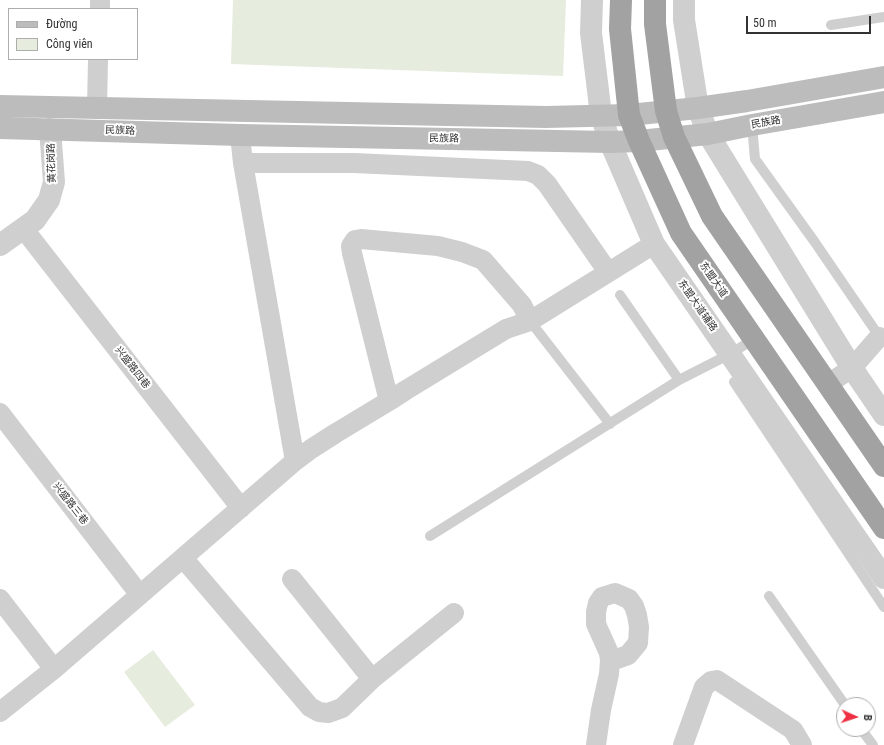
<!DOCTYPE html>
<html>
<head>
<meta charset="utf-8">
<style>
  body { margin:0 }
  #map { position:relative; width:884px; height:745px; overflow:hidden; background:#fff; font-family:"Roboto Condensed",sans-serif }
  canvas { display:block }
  .legend { position:absolute; left:8px; top:8px; width:130px; height:52px; box-sizing:border-box; background:#fff; border:1px solid #adadad; margin:0; padding:5px 7px; list-style:none; font-size:12px; color:#323232 }
  .legend li { display:flex; align-items:center; gap:8px; height:20px }
  .legend b { width:20px; border:1px solid #adadad }
  .north { position:absolute; left:836px; top:697px; width:40px; height:40px; box-sizing:border-box; background:#fff; border:1px solid #adadad; border-radius:50%; rotate:93deg; font-size:11px; font-weight:700; line-height:16px; text-align:center; color:#323232 }
  .north::after { content:''; display:block; margin:auto; width:14px; height:18px; background:#ee3042; clip-path:polygon(50% 0,100% 100%,50% 72%,0 100%) }
  .scale { position:absolute; left:746px; top:16px; width:125px; height:18px; box-sizing:border-box; border:2px solid #323232; border-top:0; padding-left:5px; font-size:12px; line-height:14px; white-space:nowrap; color:#323232; -webkit-text-stroke:3px #fff; paint-order:stroke }
</style>
</head>
<body>
<div id="map">
<canvas width="884" height="745"></canvas>
<ul class="legend">
<li><b style="height:5px;background:#bcbcbc"></b>Đường</li>
<li><b style="height:11px;background:#e6ecde"></b>Công viên</li>
</ul>
<div class="north">B</div>
<div class="scale">50 m</div>
</div>
<script>
const context = document.querySelector('canvas').getContext('2d');
context.lineJoin = 'round';
function fillPath(path, color) {
  context.fillStyle = color;
  context.fill(path, 'evenodd');
}
function shape(rows) {
  const path = new Path2D();
  for (const r of rows) {
    path.moveTo(r[0], r[1]);
    for (let i = 2; i < r.length; i += 2) path.lineTo(r[i], r[i + 1]);
  }
  return path;
}
function trace(path, color, width, dash) {
  context.strokeStyle = color;
  context.lineWidth = width;
  context.lineCap = dash ? 'butt' : 'round';
  context.setLineDash(dash || []);
  context.stroke(path);
}
function write(font, color, halo, rows, align = 'center') {
  context.font = font + ' "Roboto Condensed","Noto Sans SC",sans-serif';
  context.lineWidth = 4;
  context.setLineDash([]);
  context.textBaseline = 'middle';
  context.strokeStyle = halo;
  context.fillStyle = color;
  for (const [text, x, y, turn = 0] of rows) {
    context.save();
    context.translate(x, y);
    context.rotate((+turn || 0) * Math.PI / 180);
    context.textAlign = isNaN(turn) ? turn : align;
    if (halo) context.strokeText(text, 0, 0);
    context.fillText(text, 0, 0);
    context.restore();
  }
}
const green = shape([
  [233,0,566,0,563,76,231,64],
  [153,650,195,705,165,727,124,672]
]);
const service = shape([
  [831,25,884,17],
  [752,125,755,159,814,241,881,339],
  [620,295,679,380],
  [530,321,610,424],
  [734,382,884,607],
  [430,536,679,380,730,354,754,339],
  [769,596,845,705],
  [861,729,873,745]
]);
const minor = shape([
  [100,9,100,0],
  [97,109,98,59],
  [243,163,354,163,528,171,538,175,547,184,608,272],
  [23,228,241,508],
  [530,321,654,244],
  [828,384,852,368,879,337],
  [0,413,140,595],
  [295,461,311,449,336,433,389,401,406,390,506,329,530,321,522,305,483,260,462,252,438,246,361,239,355,240,351,246,352,253,389,401],
  [183,558,310,707,319,712,328,713,342,708,372,679,454,613],
  [292,579,372,679],
  [0,599,54,669],
  [0,712,54,669,295,461,243,163,240,135],
  [596,745,601,710,609,674,610,660,609,653,596,624,596,612,598,603,602,597,615,593,629,599,634,606,637,615,639,627,638,643,628,655,617,659,610,660],
  [683,745,704,687,711,681,717,680,793,730,802,745]
]);
const tertiary = shape([
  [592,0,591,33,601,115,610,142,654,244,884,578],
  [684,0,684,20,698,108,708,134,852,368,884,415],
  [0,245,35,220,49,200,54,182,50,129]
]);
const secondary = shape([
  [0,106,546,117,629,115,698,108,747,101,884,77],
  [0,128,240,135,610,142,639,141,708,134,752,125,884,102]
]);
const trunk = shape([
  [621,0,620,29,629,115,639,141,681,233,884,528],
  [655,0,655,24,666,111,674,137,712,216,884,466]
]);
const streetNames = [
  ["民族路",766,123,-10],
  ["民族路",120,131,2],
  ["民族路",444,139,1],
  ["黄花岗路",52,163,-92],
  ["东盟大道",713,280,55],
  ["东盟大道辅路",697,306,55],
  ["兴盛路四巷",132,368,52],
  ["兴盛路三巷",70,504,52]
];
fillPath(green, '#e6ecde');
trace(service, '#cfcfcf', 10);
trace(minor, '#cfcfcf', 20);
trace(tertiary, '#cfcfcf', 22);
trace(secondary, '#bcbcbc', 22);
trace(trunk, '#a2a2a2', 22);
write('10px', '#323232', '#fff', streetNames);
</script>
</body>
</html>
